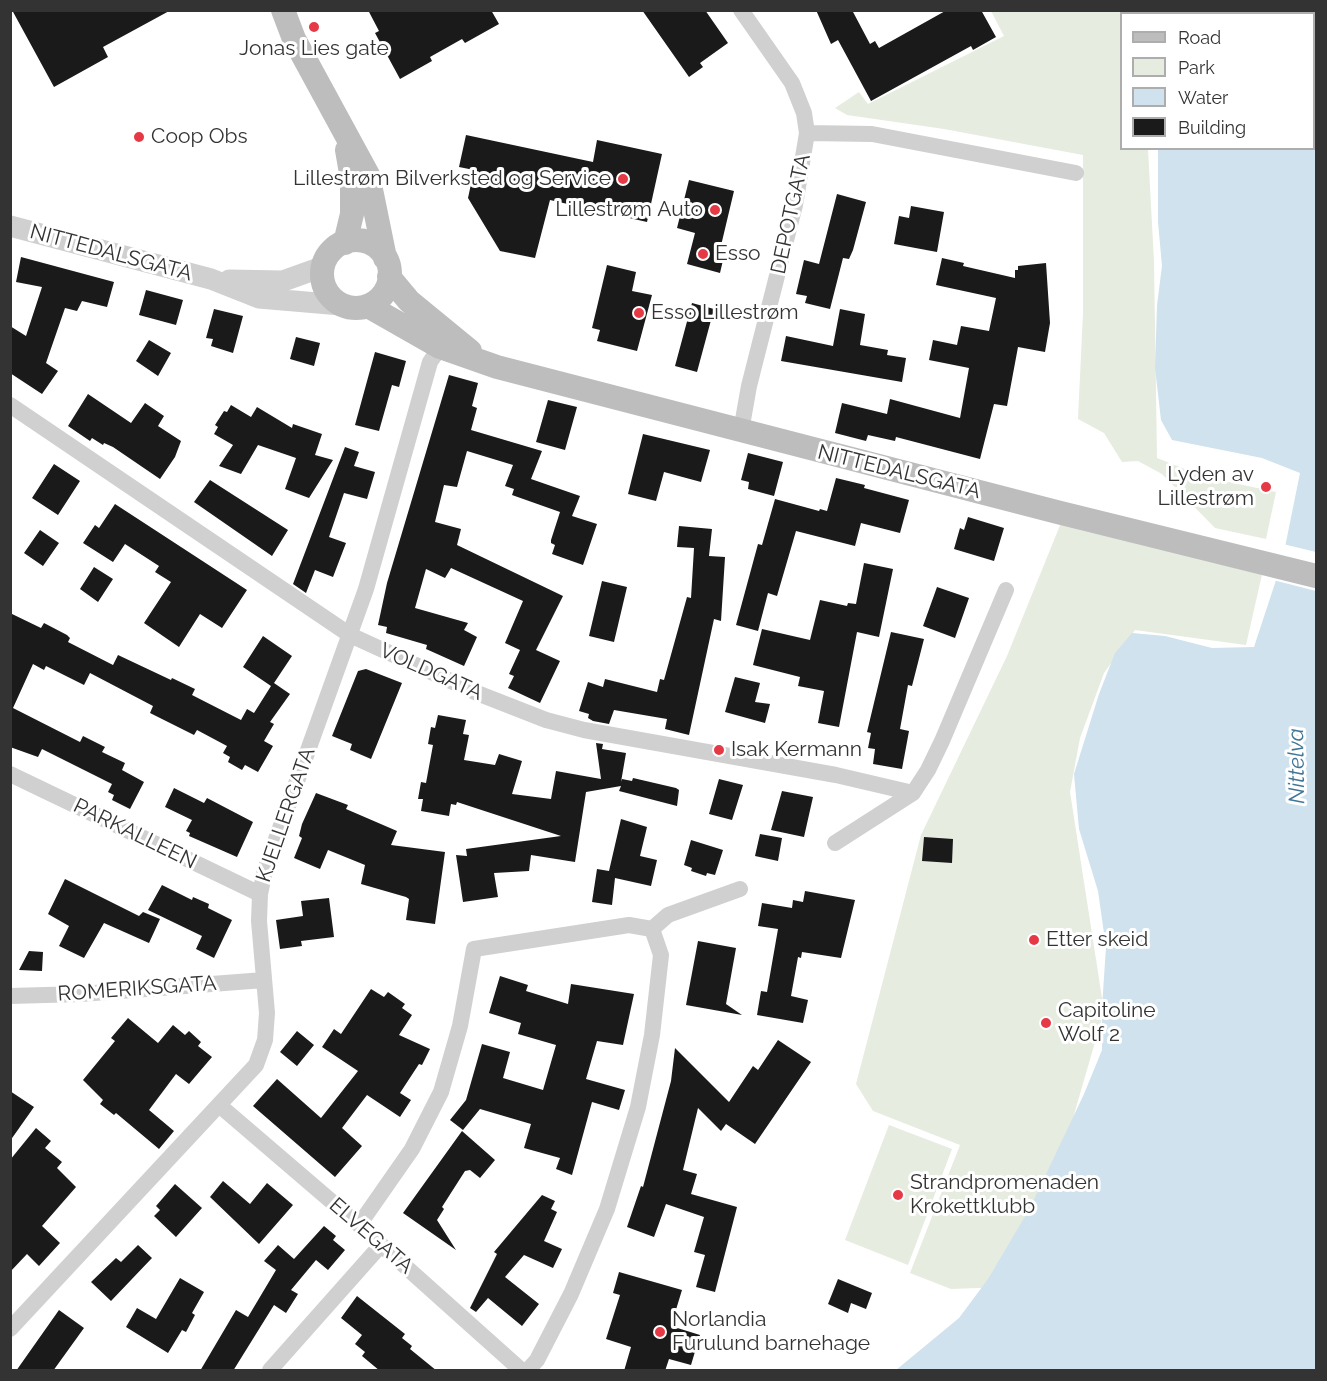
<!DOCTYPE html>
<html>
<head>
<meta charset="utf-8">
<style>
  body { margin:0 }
  #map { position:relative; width:1327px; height:1381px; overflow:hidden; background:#fff; font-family:Raleway,sans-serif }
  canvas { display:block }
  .frame { position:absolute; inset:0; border:12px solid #333; pointer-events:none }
  .legend { position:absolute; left:1120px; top:12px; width:195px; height:138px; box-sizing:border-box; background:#fff; border:2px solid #adadad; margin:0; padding:8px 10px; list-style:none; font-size:18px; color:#333 }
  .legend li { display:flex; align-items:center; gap:12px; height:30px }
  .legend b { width:30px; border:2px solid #adadad }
</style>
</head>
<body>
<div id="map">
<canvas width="1327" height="1381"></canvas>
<div class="frame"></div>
<ul class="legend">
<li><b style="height:8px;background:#bdbdbd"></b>Road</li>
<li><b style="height:16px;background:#e6ecdf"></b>Park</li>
<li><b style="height:16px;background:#cfe2ee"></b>Water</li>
<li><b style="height:16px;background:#1a1a1a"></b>Building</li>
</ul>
</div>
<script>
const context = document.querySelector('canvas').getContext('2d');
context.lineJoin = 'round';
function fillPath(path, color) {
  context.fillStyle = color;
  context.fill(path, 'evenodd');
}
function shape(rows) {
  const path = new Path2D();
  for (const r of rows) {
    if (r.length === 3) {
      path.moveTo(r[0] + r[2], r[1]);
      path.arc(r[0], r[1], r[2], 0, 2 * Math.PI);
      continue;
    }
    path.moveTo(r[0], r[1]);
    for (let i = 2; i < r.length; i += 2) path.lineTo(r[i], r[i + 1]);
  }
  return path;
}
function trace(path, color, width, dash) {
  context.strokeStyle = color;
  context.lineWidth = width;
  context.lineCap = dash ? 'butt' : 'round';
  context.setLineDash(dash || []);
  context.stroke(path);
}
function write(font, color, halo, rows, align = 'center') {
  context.font = font + ' Raleway,sans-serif';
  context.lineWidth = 6;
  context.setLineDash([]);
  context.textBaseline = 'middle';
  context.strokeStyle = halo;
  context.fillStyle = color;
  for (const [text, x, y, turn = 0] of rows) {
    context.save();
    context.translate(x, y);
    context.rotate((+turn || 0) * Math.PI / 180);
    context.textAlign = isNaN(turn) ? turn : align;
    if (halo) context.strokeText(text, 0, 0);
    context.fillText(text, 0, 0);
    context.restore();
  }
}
const green = shape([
  [991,11,1136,11,1136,13,1122,14,1122,148,1148,149,1154,262,1157,458,1205,477,1276,492,1266,539,1215,528,1162,474,1138,461,1122,462,1104,433,1078,419,1083,313,1083,155,944,129,847,115,835,108,859,92,868,104,1004,36],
  [1063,518,1263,570,1246,645,1135,630,1104,673,1080,738,1070,792,1104,1011,1060,1163,1006,1287,951,1289,910,1273,960,1145,873,1111,856,1084,921,835,1007,656],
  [889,1125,952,1149,908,1265,845,1240]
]);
const water = shape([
  [1147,11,1316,11,1316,1370,896,1370,959,1318,988,1279,1030,1208,1084,1094,1102,1050,1102,1008,1106,947,1098,891,1079,829,1074,774,1099,694,1115,653,1132,633,1165,636,1212,648,1254,647,1282,562,1300,473,1262,458,1172,440,1161,420,1155,368,1157,305,1162,266,1158,222,1158,149,1314,148,1314,14,1147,14]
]);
const pier = shape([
  [1283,544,1316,552,1316,591,1273,580]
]);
const building = shape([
  [12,10,171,10,103,47,108,57,54,87],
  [368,10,491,10,499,24,465,43,462,39,430,57,432,61,400,79,375,33,379,31],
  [642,10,705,10,728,43,700,63,703,67,689,77],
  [816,10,852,10,870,44,875,41,879,48,947,10,981,10,996,37,973,50,971,46,871,101,838,40,831,44],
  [466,135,593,162,597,140,662,154,647,222,550,200,535,258,500,251,468,198,474,170,459,167],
  [689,180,734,191,719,254,724,256,720,273,687,264,695,233,677,228],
  [837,194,866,202,853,250,849,259,843,258,830,309,805,303,807,296,796,294,804,260,819,264],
  [911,206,944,212,937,252,894,244,899,216,909,218],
  [21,257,114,282,107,307,82,301,77,311,65,308,46,363,58,371,42,394,10,373,10,326,26,336,42,287,16,282],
  [942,258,964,263,963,266,1015,278,1015,270,1018,270,1018,266,1046,263,1050,323,1045,352,1018,347,1007,406,994,404,980,459,896,437,895,441,868,435,866,441,835,433,842,403,887,414,890,399,960,418,969,368,929,360,933,340,957,345,961,326,989,331,996,298,936,285],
  [607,265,636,272,632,291,652,295,637,351,597,341,600,330,592,328],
  [146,290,183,300,176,325,139,315],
  [692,303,714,309,697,372,675,366],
  [214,309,243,316,233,353,211,346,213,339,206,338],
  [840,309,865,314,860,345,888,350,887,355,906,358,902,382,781,361,786,336,833,346],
  [296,337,320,343,314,366,290,359],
  [149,340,171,353,158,376,136,361],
  [375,352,406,361,399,387,392,385,379,431,355,425],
  [449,375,478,383,472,406,477,408,471,430,542,451,531,479,580,496,572,516,597,524,583,565,552,554,555,545,551,543,551,540,560,512,512,495,514,489,505,486,513,465,467,451,457,487,444,485,435,522,461,529,457,545,563,596,536,650,560,661,540,703,508,688,514,676,509,674,520,650,505,643,523,601,451,568,445,578,426,569,415,608,468,623,464,630,477,637,464,666,426,649,427,645,386,633,387,627,378,625,387,583],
  [88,394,131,423,145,403,164,416,158,426,181,441,175,457,160,479,113,447,104,443,103,445,92,438,90,441,68,426],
  [548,400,577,407,565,450,536,442],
  [231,405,251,417,257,407,292,428,293,424,322,434,315,455,333,460,309,498,285,489,296,458,258,445,241,474,219,466,233,445,214,434,218,427,215,425,224,411,227,412],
  [643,434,710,450,701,482,664,472,656,501,628,494],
  [345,447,359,452,354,466,375,472,367,499,344,493,329,537,346,543,333,577,315,570,306,593,293,584],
  [748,453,783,462,774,496,748,489,749,482,741,480],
  [54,464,80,481,58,515,32,498],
  [836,478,865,485,864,488,909,500,900,533,861,523,855,546,796,531,777,596,768,593,758,631,736,625,758,544,762,545,775,499,819,511,820,509,827,511],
  [210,480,288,530,272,556,194,502],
  [115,504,247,590,222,628,200,614,179,647,144,623,171,582,155,572,159,566,125,544,113,562,83,543,95,525,99,528],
  [968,517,1004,528,994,561,954,549,960,528,964,530],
  [679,526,712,529,709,556,725,557,721,621,714,619,689,735,665,729,667,719,614,710,609,724,593,721,588,718,589,714,579,711,588,682,603,687,605,679,657,692,660,679,664,680,687,597,691,598,694,548,677,547],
  [40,530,59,543,43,566,24,553],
  [864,563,893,569,879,637,857,632,839,727,818,723,824,691,798,686,800,677,753,665,762,629,810,640,820,600,847,606,848,603,856,604],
  [94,567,113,579,98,602,80,589],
  [602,581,627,587,614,642,589,636],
  [937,587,969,598,955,638,923,626],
  [10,613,41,628,44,623,67,635,70,638,68,642,113,665,118,655,171,680,172,678,195,689,192,695,241,720,247,709,254,713,271,686,243,667,263,636,292,656,274,683,290,694,270,722,274,724,264,741,273,746,258,772,245,765,242,770,228,762,230,757,223,753,227,746,197,730,194,735,150,713,153,706,90,673,84,685,46,666,44,670,33,664,13,708,80,742,83,736,105,747,102,752,125,763,122,770,144,782,130,809,112,800,114,795,108,792,112,784,42,749,38,757,10,747],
  [891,632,924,639,912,686,908,685,900,729,909,731,902,769,873,764,875,749,868,748,871,733,867,732],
  [366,669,402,683,371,759,350,750,352,744,332,736,358,671],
  [735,677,760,683,755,702,770,704,765,723,725,712],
  [438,715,466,720,463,734,469,735,464,760,495,765,499,754,522,761,512,794,551,799,556,771,601,779,596,743,603,744,602,749,626,753,621,782,622,779,632,781,633,778,676,788,679,790,677,806,619,791,621,786,586,792,575,862,531,855,529,871,494,873,498,897,463,902,456,855,467,856,466,849,561,836,457,802,456,805,451,804,449,816,421,811,423,799,418,799,421,782,426,783,433,745,428,744,431,727,435,728],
  [719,779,743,785,732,820,709,814],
  [174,788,204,803,207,798,253,822,237,857,189,836,190,833,186,831,192,820,165,807],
  [782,791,813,797,804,837,771,830],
  [316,793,348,805,346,809,397,831,391,845,445,852,435,924,406,920,409,899,406,897,361,884,365,865,328,850,320,869,294,858,302,838,299,836,302,824],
  [621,819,647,827,640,856,657,860,651,886,615,878,612,905,592,902,597,869,609,871],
  [760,834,782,838,778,861,755,856],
  [924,837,953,839,952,863,922,861],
  [691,840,723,850,715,875,707,873,706,876,691,871,692,868,684,865],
  [65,879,139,916,143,912,160,919,149,943,104,923,84,958,59,946,69,926,48,914],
  [162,885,192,900,193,897,209,904,208,908,232,920,214,958,196,949,202,936,148,910],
  [805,891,855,900,841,958,802,952,801,958,798,957,791,996,808,1000,803,1023,757,1015,761,991,767,992,778,929,758,926,762,903,792,908,793,900,803,902],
  [329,898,334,937,301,941,302,946,280,949,276,920,303,916,301,901],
  [698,941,736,948,726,1004,742,1015,686,1005],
  [29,951,43,952,42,971,19,970],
  [500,976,528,985,526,991,568,1004,571,984,634,994,623,1045,597,1041,586,1079,625,1090,619,1110,592,1102,572,1175,556,1169,560,1158,524,1148,531,1124,480,1109,463,1130,450,1120,466,1100,482,1044,510,1052,503,1078,543,1090,556,1045,518,1034,521,1023,489,1013],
  [371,989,384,997,388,992,405,1004,402,1008,412,1015,399,1035,430,1049,422,1065,419,1064,400,1093,411,1100,400,1117,367,1095,342,1128,362,1146,335,1177,253,1106,277,1079,321,1118,358,1071,322,1047,334,1029,341,1034],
  [128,1018,158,1043,173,1025,185,1035,189,1031,201,1042,198,1046,212,1057,189,1084,176,1074,149,1110,174,1131,159,1149,116,1113,114,1115,100,1104,103,1100,83,1080,115,1041,111,1038],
  [297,1031,314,1045,297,1066,280,1052],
  [778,1040,811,1062,755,1144,726,1124,721,1131,698,1108,683,1170,697,1174,691,1194,737,1207,715,1292,696,1287,705,1255,694,1252,704,1217,666,1204,654,1237,627,1227,641,1186,643,1187,671,1081,675,1048,729,1102,753,1066,758,1070],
  [10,1091,34,1107,10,1141],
  [36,1128,51,1141,45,1148,62,1162,57,1168,76,1187,42,1226,60,1243,39,1266,27,1254,10,1272,10,1160],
  [462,1131,495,1160,480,1178,470,1170,465,1171,442,1207,444,1209,437,1220,456,1250,403,1213],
  [223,1181,250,1204,267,1183,293,1205,259,1244,210,1197],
  [175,1184,202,1208,176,1237,154,1216,160,1210,156,1206],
  [542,1195,555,1201,551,1209,557,1212,544,1241,562,1249,553,1268,524,1255,505,1277,539,1304,522,1326,488,1298,476,1312,470,1308,497,1254,494,1252],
  [324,1226,336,1236,333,1240,345,1250,328,1270,316,1260,291,1290,298,1294,286,1313,274,1305,233,1371,200,1371,236,1310,248,1317,276,1270,264,1261,278,1245,294,1259],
  [138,1245,152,1258,111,1301,91,1282,116,1258,121,1262],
  [619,1272,682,1290,671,1326,700,1335,691,1365,669,1359,665,1371,624,1371,631,1347,606,1339,620,1295,613,1293],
  [180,1278,204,1292,192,1313,195,1315,186,1332,182,1330,168,1353,126,1327,137,1308,156,1319],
  [838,1279,872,1293,866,1309,851,1303,848,1313,828,1304],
  [357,1296,405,1334,402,1338,412,1346,410,1349,437,1371,380,1371,362,1356,365,1352,355,1344,362,1335,341,1318],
  [59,1310,84,1328,53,1371,16,1371]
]);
const minor = shape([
  [807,133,872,134,1076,173],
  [10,405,350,635,477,693,546,720,584,730,836,775,913,793],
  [741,431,749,386,795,205,807,133,804,113,792,83,741,10],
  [10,774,260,894],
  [835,843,913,793,928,770,942,741,1006,590],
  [652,929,668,915,740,889],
  [10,996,81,994,264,980],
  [219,1105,359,1225,521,1370],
  [359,1225,412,1149,441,1092,460,1026,474,949,629,925,652,929,661,955,652,1035,638,1107,607,1209,571,1294,537,1360,528,1370],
  [10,1329,256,1065,265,1040,267,1013,259,921,260,894,265,870,366,589,430,362,446,339],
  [270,1370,381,1245]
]);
const tertiary = shape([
  [10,226,211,279,259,298,341,305],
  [229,280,283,281,322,267]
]);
const secondary = shape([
  [283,10,294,39,368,175,385,258],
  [356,274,34],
  [345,243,352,214,352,179,347,150],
  [389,277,409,301,470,351],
  [368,306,440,347,497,367,1057,512,1316,576]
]);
const markers = [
  [314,27,6,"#e63946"],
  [139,137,6,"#e63946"],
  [623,179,6,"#e63946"],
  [715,210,6,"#e63946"],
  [703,254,6,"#e63946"],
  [639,313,6,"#e63946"],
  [1266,487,6,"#e63946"],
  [719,750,6,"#e63946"],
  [1034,940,6,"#e63946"],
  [1046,1023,6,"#e63946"],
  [898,1195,6,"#e63946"],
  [660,1332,6,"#e63946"]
];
const poiNames = [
  ["Jonas Lies gate",314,49,"center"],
  ["Coop Obs",151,137],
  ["Lillestrøm Bilverksted og Service",611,179,"right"],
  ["Lillestrøm Auto",703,210,"right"],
  ["Esso",715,254],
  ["Esso Lillestrøm",651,313],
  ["Lyden av",1254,475,"right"],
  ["Lillestrøm",1254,499,"right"],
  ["Isak Kermann",731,750],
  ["Etter skeid",1046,940],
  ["Capitoline",1058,1011],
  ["Wolf 2",1058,1035],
  ["Strandpromenaden",910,1183],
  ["Krokettklubb",910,1207],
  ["Norlandia",672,1320],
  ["Furulund barnehage",672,1344]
];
const streetNames = [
  ["DEPOTGATA",791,214,-78],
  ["NITTEDALSGATA",111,253,15],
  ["NITTEDALSGATA",899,472,14],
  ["VOLDGATA",431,672,24],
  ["KJELLERGATA",286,815,-71],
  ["PARKALLEEN",135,834,26],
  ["ROMERIKSGATA",137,989,-4],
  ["ELVEGATA",371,1236,41]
];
const waterNames = [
  ["Nittelva",1297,766,-91]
];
fillPath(green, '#e6ecdf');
fillPath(water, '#cfe2ee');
fillPath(pier, '#fff');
fillPath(building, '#1a1a1a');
trace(minor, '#d0d0d0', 16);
trace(tertiary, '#d0d0d0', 21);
trace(secondary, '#bdbdbd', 24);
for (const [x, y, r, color] of markers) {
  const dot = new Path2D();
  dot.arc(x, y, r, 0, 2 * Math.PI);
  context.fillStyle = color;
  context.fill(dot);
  trace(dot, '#fff', 2);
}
write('21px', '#333', '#fff', poiNames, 'left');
write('21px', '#333', '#fff', streetNames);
write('italic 22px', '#3f7597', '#fff', waterNames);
</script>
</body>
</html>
